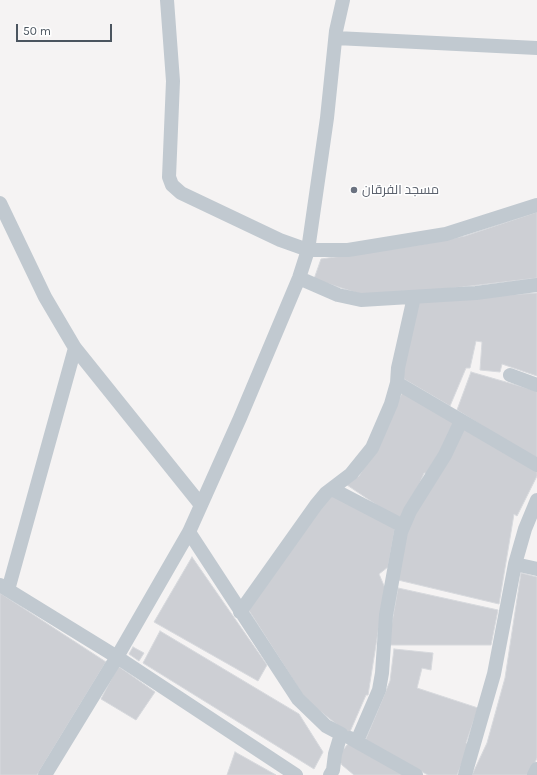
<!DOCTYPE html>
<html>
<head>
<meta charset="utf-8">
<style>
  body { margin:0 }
  #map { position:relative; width:537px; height:775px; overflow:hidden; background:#f5f3f3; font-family:Karla,sans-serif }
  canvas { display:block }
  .scale { position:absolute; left:16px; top:24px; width:96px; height:18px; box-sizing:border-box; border:2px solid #4b555f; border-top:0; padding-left:5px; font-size:12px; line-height:14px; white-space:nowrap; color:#4b555f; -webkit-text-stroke:3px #fff; paint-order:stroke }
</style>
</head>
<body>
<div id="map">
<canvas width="537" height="775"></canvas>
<div class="scale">50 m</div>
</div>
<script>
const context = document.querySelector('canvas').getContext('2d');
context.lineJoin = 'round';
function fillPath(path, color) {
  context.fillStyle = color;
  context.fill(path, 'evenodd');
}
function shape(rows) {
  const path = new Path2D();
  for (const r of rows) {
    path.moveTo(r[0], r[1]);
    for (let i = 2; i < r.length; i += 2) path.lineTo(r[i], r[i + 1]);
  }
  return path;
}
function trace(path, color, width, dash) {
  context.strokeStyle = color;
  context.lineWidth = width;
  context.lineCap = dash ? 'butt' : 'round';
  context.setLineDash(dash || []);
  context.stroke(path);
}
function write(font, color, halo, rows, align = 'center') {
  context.font = font + ' Karla,Cairo,sans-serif';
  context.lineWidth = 3;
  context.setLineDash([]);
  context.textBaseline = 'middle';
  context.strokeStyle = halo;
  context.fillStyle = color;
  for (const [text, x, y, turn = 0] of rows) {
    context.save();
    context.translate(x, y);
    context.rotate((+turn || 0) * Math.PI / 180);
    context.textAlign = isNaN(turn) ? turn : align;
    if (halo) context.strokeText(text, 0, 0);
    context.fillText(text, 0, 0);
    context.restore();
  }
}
const building = shape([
  [537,212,537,278,403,294,360,294,314,279,321,259,419,245,465,236,537,212],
  [537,293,537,376,502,364,500,372,480,370,482,342,476,341,470,368,466,368,450,406,404,379,402,363,418,301,537,293],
  [471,372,537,391,537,460,457,410,471,372],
  [403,391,454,421,440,452,428,473,424,473,419,485,399,520,344,483,359,476,372,454,403,391],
  [462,427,537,468,537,476,517,516,514,514,499,604,398,580,404,531,462,427],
  [333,496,395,528,388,567,379,574,385,588,368,695,366,695,349,734,306,700,248,609,325,499,333,496],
  [192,557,267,665,258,681,154,622,192,557],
  [521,573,537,577,537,758,529,775,472,775,487,743,505,678,521,573],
  [398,588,498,610,491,645,388,645,398,588],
  [0,593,106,662,37,775,0,775,0,593],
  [160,631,299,714,323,752,314,769,143,663,160,631],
  [133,647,144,653,139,661,129,654,133,647],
  [394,649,433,653,431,670,422,668,417,688,478,708,466,743,469,746,457,775,428,775,365,741,390,681,394,649],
  [118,666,155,692,136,720,101,699,118,666],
  [357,743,407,775,354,775,342,765,339,760,340,754,347,745,357,743],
  [235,752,276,775,227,775,235,752]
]);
const street = shape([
  [167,0,173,81,169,177,172,185,181,193,280,240,308,250,348,250,446,234,537,205],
  [336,38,537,48],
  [0,203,45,297,75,348,201,505],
  [299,278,338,295,361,300,476,293,537,285],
  [510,375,537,385],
  [397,383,537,465],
  [332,489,403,526],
  [537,500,525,529,515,564,537,569],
  [189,532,298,699,326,726,341,734,335,754,333,770,330,775],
  [0,585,117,657,296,775],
  [8,590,75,348],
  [240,612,316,505,326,493,351,474,372,448,391,404,397,383,398,368,414,297],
  [350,738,416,775],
  [357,741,379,690,382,673,386,615,401,532,410,511,445,455,461,421],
  [45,775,117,657,189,532,240,418,299,278,308,250,327,118,336,31,343,0],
  [465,775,494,674,515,564],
  [534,775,537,769]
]);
const markers = [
  [354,190,4,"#6b7280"]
];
const worshipNames = [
  ["مسجد الفرقان",362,190]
];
fillPath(building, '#cdcfd4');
trace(building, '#d7d9dd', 1);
trace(street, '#c1c9d0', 14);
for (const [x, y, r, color] of markers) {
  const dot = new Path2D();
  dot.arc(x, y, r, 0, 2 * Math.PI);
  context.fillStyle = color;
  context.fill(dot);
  trace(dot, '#fff', 1.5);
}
write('13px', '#5b616d', '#fff', worshipNames, 'left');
</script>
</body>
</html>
